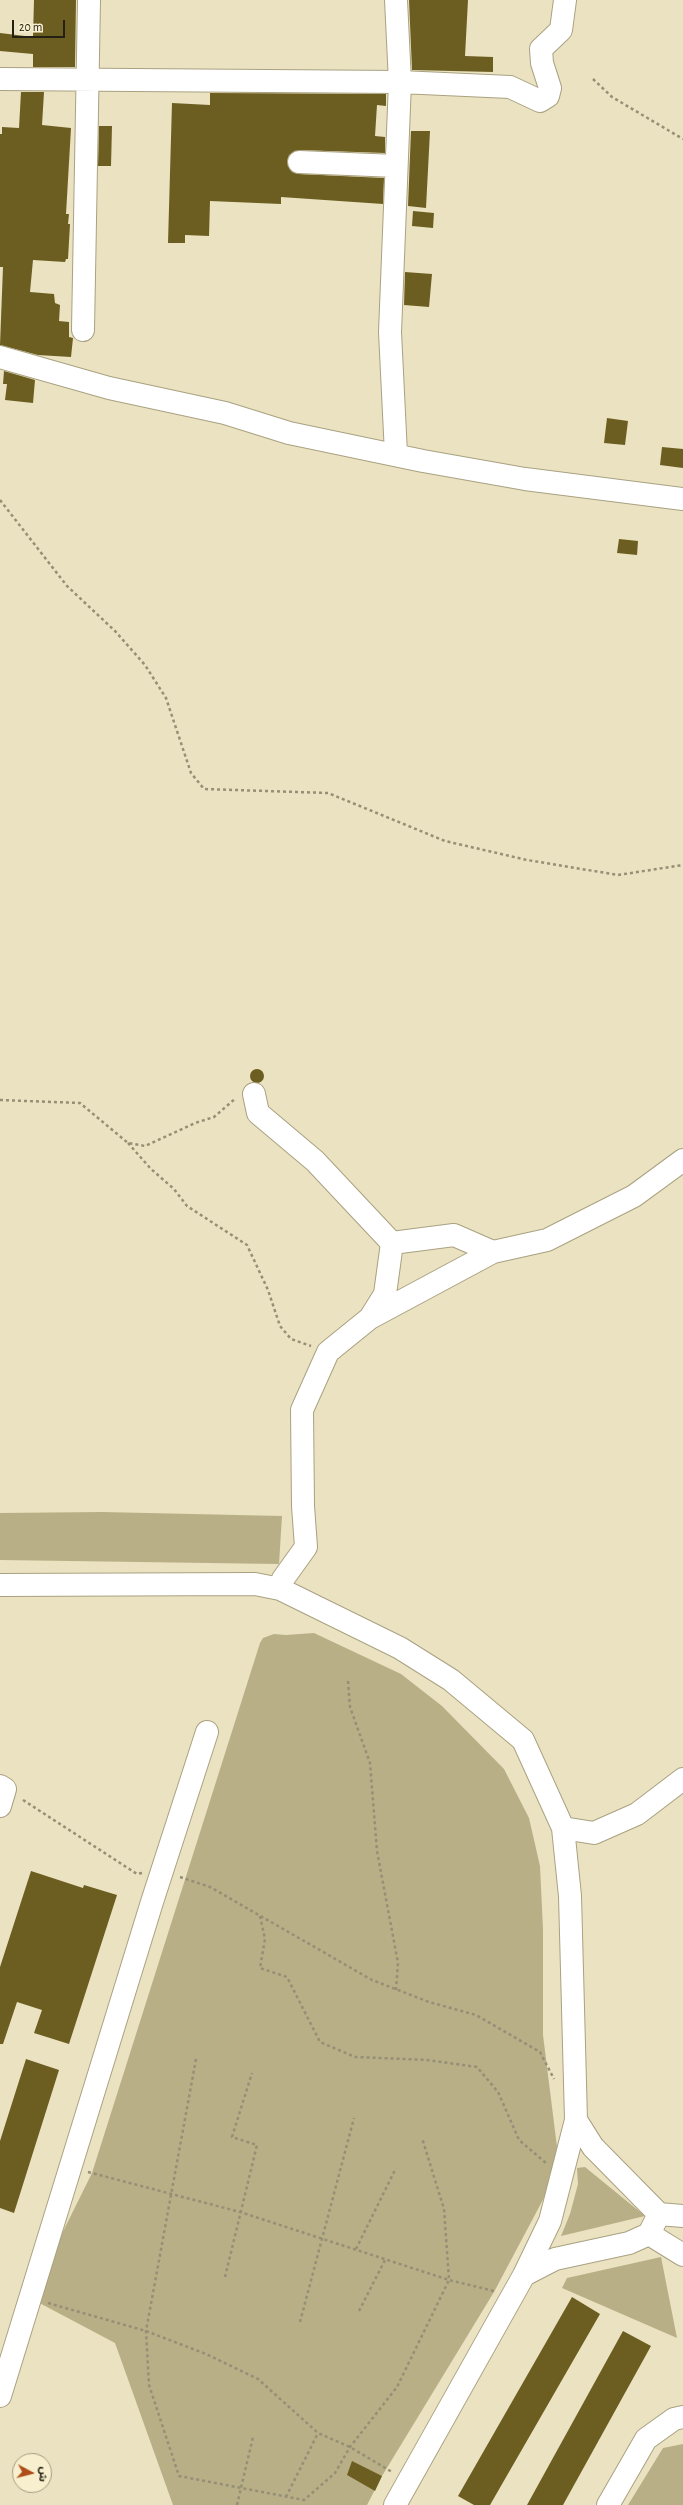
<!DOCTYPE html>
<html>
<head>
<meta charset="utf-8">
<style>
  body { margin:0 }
  #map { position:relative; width:683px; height:2505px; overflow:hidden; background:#eae2c0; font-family:"Alegreya Sans","Noto Sans Arabic",sans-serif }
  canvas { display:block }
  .north { position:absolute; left:12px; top:2453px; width:40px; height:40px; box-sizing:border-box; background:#f7efcd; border:1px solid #a39d83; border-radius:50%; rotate:97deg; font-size:11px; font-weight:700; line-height:16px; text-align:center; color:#242114 }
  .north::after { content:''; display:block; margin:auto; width:14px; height:18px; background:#af4c17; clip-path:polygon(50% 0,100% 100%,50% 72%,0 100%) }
  .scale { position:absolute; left:12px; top:20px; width:53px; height:18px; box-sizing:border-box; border:2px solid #242114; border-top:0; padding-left:5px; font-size:12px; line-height:14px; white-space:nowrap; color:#242114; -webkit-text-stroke:3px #f7efcd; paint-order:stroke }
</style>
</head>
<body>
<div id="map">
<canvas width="683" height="2505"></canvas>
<div class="north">ش</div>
<div class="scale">20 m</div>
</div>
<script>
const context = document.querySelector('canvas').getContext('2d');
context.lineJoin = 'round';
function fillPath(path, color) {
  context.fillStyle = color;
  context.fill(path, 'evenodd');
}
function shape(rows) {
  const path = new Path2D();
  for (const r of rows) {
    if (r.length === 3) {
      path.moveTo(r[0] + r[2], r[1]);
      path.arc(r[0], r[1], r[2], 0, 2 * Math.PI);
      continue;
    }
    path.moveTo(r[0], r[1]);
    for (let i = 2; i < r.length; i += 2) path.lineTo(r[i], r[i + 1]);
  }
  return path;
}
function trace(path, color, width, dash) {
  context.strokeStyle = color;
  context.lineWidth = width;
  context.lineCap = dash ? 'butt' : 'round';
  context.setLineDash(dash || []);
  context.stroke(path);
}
const green = shape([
  [102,1512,282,1516,279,1564,0,1560,0,1513],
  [314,1633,401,1674,442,1706,504,1769,529,1818,540,1866,543,1930,543,2035,557,2147,555,2177,494,2292,382,2476,367,2505,173,2505,115,2343,30,2298,92,2173,260,1643,263,1638,274,1634,286,1635],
  [585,2167,645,2216,561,2236,570,2214,578,2184,577,2168],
  [661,2257,677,2338,562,2288,567,2278],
  [683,2444,683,2505,628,2505,663,2448]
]);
const building = shape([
  [34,0,76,0,75,67,33,67,33,54,0,51,0,33,33,37],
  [409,0,468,0,465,56,493,57,493,72,412,70],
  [21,92,44,92,42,125,71,128,66,214,69,214,68,224,70,224,68,259,66,259,65,262,33,260,30,292,54,294,55,303,60,305,59,321,69,322,69,337,73,338,71,357,38,355,0,345,3,267,0,267,0,134,2,134,2,127,19,128],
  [210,93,386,94,386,106,377,105,375,136,385,137,385,153,300,150,289,155,287,162,292,172,298,174,384,178,383,204,281,197,281,204,210,201,209,236,185,235,185,243,168,243,172,103,210,105],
  [99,126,112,126,111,166,98,166],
  [411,131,430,131,426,208,408,206],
  [413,211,434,213,433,228,412,226],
  [405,272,432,274,429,307,404,305],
  [4,371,35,380,33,403,5,400,7,384,3,384],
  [607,418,628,421,625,445,604,443],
  [662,447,683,449,683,468,660,465],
  [619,539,638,541,637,555,617,553],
  [257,1076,7],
  [31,1871,83,1888,84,1885,117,1895,69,2044,34,2033,42,2010,17,2002,3,2044,0,2044,0,1967],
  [26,2059,59,2070,14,2213,0,2208,0,2141],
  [572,2297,600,2314,490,2505,474,2505,458,2496],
  [623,2331,651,2346,563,2505,527,2505],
  [352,2461,382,2476,375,2491,347,2475]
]);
const path = shape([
  [593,79,612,97,683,139],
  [0,500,67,586,115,631,145,665,166,698,191,773,204,789,328,793,445,841,527,860,618,875,683,865],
  [0,1100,80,1103,128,1143,145,1146,195,1123,214,1117,236,1098],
  [128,1143,151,1169,174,1189,187,1206,247,1245,268,1290,280,1326,291,1339,311,1346],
  [348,1681,350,1707,370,1763,377,1851,398,1963,396,1990],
  [23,1800,137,1874,142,1873],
  [180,1877,210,1887,372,1980,429,2002,476,2015,540,2052,554,2079],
  [260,1916,265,1939,260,1968,287,1977,320,2042,355,2057,427,2060,477,2067,498,2092,519,2140,546,2163],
  [196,2059,146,2331,149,2385,179,2476,304,2500,335,2473,350,2447,397,2387,449,2280,444,2209,422,2138],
  [88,2172,240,2212,449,2280,494,2291],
  [356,2249,396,2168],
  [225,2277,257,2145,232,2137,252,2073],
  [48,2303,146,2331,206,2354,258,2379,318,2433,350,2447,392,2472],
  [359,2311,386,2258],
  [300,2322,354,2118],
  [286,2497,318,2433],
  [237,2505,253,2437]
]);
const minor = shape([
  [0,79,400,82,510,87,540,101,548,96,550,88,542,63,541,49,561,30,565,0],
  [299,162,396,166],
  [83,330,89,0],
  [0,357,109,388,225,413,289,433,423,461,525,479,683,499],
  [396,454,390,332,400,82,396,0],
  [254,1094,258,1113,315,1161,392,1243,454,1235,493,1252,547,1240,634,1196,683,1160],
  [370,1318,493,1252],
  [0,1585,255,1584,280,1589,400,1648,451,1680,523,1740,563,1828,570,1896,576,2120,550,2221,524,2275],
  [280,1589,283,1579,306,1547,303,1506,302,1410,328,1352,370,1318,385,1294,392,1243],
  [0,1786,5,1789,0,1806],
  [563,1828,594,1833,637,1814,683,1779],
  [576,2120,593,2147,659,2214],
  [649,2234,683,2255],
  [0,2396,152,1902,207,1732],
  [395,2505,524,2275,555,2259,629,2243,649,2234,659,2214,683,2216],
  [608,2505,646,2439,674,2419,683,2417]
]);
fillPath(green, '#b9af86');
fillPath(building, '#6c5e21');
trace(minor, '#a9a181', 24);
trace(path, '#958f76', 2.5, [3, 3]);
trace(minor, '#fff', 22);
</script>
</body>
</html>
